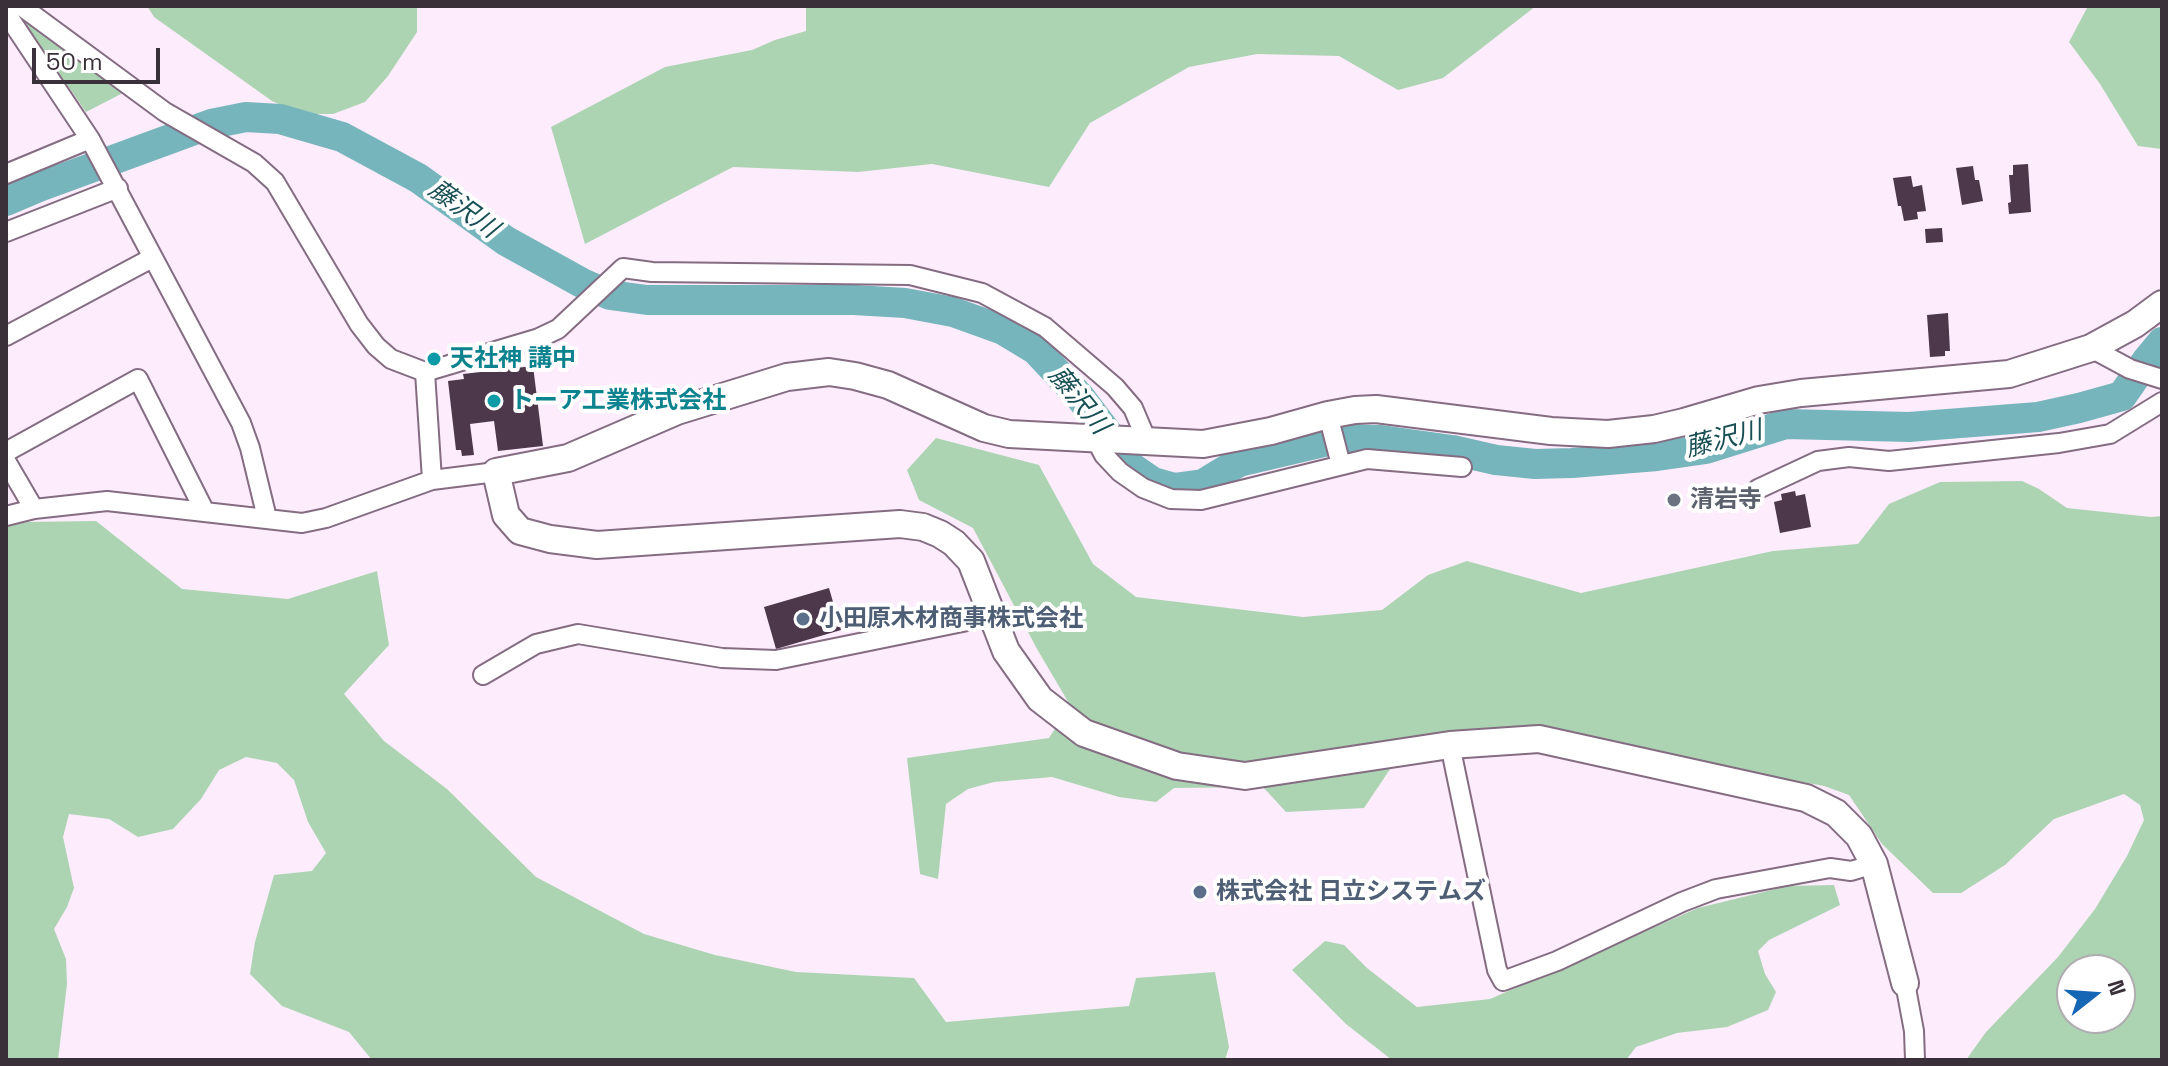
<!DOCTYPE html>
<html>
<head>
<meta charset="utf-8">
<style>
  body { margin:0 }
  #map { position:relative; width:2168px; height:1066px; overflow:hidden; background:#fdecfb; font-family:"Space Grotesk",sans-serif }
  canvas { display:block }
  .frame { position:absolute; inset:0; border:8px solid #3a3039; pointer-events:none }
  .north { position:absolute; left:2056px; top:954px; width:80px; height:80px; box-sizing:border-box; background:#fff; border:2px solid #b0acb0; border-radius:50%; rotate:73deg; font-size:22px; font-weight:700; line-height:32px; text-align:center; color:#3a3039 }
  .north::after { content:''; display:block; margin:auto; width:28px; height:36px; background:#1566b5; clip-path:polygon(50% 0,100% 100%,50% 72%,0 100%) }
  .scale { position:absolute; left:32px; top:48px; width:128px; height:36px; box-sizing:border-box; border:4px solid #3a3039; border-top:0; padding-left:10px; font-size:24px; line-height:28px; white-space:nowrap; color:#3a3039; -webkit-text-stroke:6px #fff; paint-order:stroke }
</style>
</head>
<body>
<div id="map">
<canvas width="2168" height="1066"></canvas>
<div class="frame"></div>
<div class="north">N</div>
<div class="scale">50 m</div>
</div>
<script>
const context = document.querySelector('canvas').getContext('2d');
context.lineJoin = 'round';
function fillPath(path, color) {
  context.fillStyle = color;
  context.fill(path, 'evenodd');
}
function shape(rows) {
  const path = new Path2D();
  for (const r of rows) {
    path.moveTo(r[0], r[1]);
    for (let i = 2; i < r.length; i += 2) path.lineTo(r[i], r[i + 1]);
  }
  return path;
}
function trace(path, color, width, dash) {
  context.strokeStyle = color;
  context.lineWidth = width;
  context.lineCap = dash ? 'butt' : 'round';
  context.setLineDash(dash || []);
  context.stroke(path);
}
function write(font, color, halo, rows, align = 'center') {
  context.font = font + ' "Space Grotesk","Noto Sans JP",sans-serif';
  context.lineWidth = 8;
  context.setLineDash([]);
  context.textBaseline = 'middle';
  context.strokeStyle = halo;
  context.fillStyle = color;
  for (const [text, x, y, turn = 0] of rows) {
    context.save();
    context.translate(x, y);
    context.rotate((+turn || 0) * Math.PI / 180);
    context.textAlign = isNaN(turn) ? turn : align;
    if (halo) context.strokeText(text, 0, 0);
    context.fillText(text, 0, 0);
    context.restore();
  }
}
const green = shape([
  [147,6,417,6,417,32,388,76,365,102,333,114,301,114,272,101,154,17],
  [806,6,1536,6,1443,78,1398,90,1339,56,1257,54,1189,67,1090,123,1049,187,932,164,858,172,733,167,585,244,551,127,665,67,752,50,775,40,806,31],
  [2119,6,2162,6,2162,149,2138,146,2100,84,2069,42,2087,8],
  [30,21,123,91,123,93,86,112,26,26],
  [936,438,1039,465,1093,564,1136,597,1303,617,1382,610,1428,575,1467,561,1581,593,1773,551,1858,544,1889,504,1940,482,2022,481,2039,489,2067,508,2151,517,2162,516,2162,1060,1966,1060,1986,1032,2058,957,2095,909,2127,856,2144,820,2140,805,2124,794,2054,819,2005,865,1961,893,1933,893,1882,844,1849,795,1824,786,1519,730,1411,738,1364,808,1286,812,1263,787,1174,788,1156,802,1119,797,1052,777,994,782,968,789,946,804,938,879,920,874,907,758,1049,738,1070,705,1037,649,973,528,919,500,907,470],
  [2072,970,2120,970,2120,1018,2072,1018],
  [96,521,182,589,288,599,377,571,389,645,344,694,384,741,447,789,536,877,644,934,715,955,796,972,914,978,946,1022,1129,1006,1136,978,1215,972,1229,1047,1225,1060,372,1060,349,1032,282,1006,250,974,255,942,274,875,312,871,326,853,308,822,294,780,277,763,246,757,219,770,201,799,173,829,138,837,109,819,69,814,63,837,74,888,67,907,54,929,66,959,67,984,58,1060,6,1060,6,527,27,522],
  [1834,885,1840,905,1769,940,1758,951,1765,974,1776,992,1768,1010,1727,1027,1677,1033,1636,1047,1626,1060,1392,1060,1346,1024,1292,970,1325,941,1344,945,1367,968,1417,1007,1490,999,1698,908,1788,886]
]);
const river = shape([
  [6,201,39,187,211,124,246,117,280,119,342,137,418,178,506,241,582,283,610,295,647,300,854,300,905,303,953,312,1003,330,1036,350,1080,397,1115,443,1127,464,1153,482,1174,488,1203,484,1239,462,1337,439,1381,440,1452,450,1496,460,1535,464,1572,463,1657,456,1706,449,1786,424,1909,427,2038,417,2079,408,2122,396,2147,360,2162,342]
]);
const building = shape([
  [2028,164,2031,212,2009,214,2008,203,2011,202,2009,175,2013,175,2013,165],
  [1973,166,1975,180,1979,180,1983,201,1962,205,1956,168],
  [1911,176,1913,187,1922,185,1926,211,1917,212,1918,219,1904,221,1901,206,1898,206,1893,178],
  [1942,228,1943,242,1926,243,1925,229],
  [1948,313,1950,351,1945,351,1945,356,1930,357,1927,315],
  [533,366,543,446,498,451,494,421,470,424,474,455,462,456,461,450,456,450,448,381,464,379,463,374],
  [1795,491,1796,496,1805,494,1811,527,1780,533,1774,502,1782,500,1781,494],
  [829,588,841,630,776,649,764,607]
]);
const street = shape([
  [21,6,165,112,254,163,275,182,359,324,376,346,391,359,425,372,539,338,558,329,623,268,652,272,910,275,982,293,1045,327,1115,387,1133,408,1147,441],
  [6,13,90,139,241,423,250,448,267,518],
  [6,174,90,139],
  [6,232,118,188],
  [6,336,152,258],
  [2091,348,2130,369,2162,379],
  [425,372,432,480],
  [1328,415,1341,465],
  [1096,440,1104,455,1120,472,1143,488,1171,499,1201,500,1367,459,1462,467],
  [6,452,138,379,205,512],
  [6,461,34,509],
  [1758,489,1818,461,1849,457,1889,461,2059,443,2110,434,2162,402],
  [6,516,34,509,107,501,302,523,326,518,432,480,496,472],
  [483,675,536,644,578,634,722,658,776,660,992,616],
  [1450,745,1497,970,1503,981,1557,961,1682,902,1716,889,1830,868,1851,871,1874,864],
  [1905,983,1914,1031,1915,1060]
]);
const secondary = shape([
  [1905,983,1874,864,1859,836,1836,813,1806,798,1539,739,1450,745,1245,776,1177,766,1084,733,1040,699,1006,651,971,561,954,543,940,534,923,527,900,524,597,545,550,539,520,531,506,515,496,472,568,458,677,411,787,377,829,372,855,376,888,385,984,428,1009,434,1203,444,1271,431,1328,415,1355,410,1376,409,1551,431,1608,434,1654,429,1684,422,1759,400,1801,393,2009,374,2091,348,2135,324,2162,304]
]);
const markers = [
  [434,359,8,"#0f9aa8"],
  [494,401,8,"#0f9aa8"],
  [1674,500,8,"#6b7280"],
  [803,619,8,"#5c6f8a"],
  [1200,892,8,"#5c6f8a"]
];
const cultureNames = [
  ["天社神 講中",450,359],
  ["トーア工業株式会社",510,401]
];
const worshipNames = [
  ["清岩寺",1690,500]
];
const serviceNames = [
  ["小田原木材商事株式会社",819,619],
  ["株式会社 日立システムズ",1216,892]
];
const waterNames = [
  ["藤沢川",463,210,36],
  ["藤沢川",1078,401,51],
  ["藤沢川",1724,440,-14]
];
fillPath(green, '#acd4b3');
trace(river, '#77b5bc', 30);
fillPath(building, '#4c374b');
trace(street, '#846c82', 22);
trace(secondary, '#846c82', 30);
trace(street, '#fff', 18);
trace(secondary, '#fff', 26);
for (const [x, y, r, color] of markers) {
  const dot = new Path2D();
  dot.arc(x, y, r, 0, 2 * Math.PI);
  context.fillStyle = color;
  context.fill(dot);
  trace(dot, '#fff', 3);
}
write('bold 24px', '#0d838f', '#fff', cultureNames, 'left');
write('bold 24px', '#5b616d', '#fff', worshipNames, 'left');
write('bold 24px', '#4e5e75', '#fff', serviceNames, 'left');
write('italic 26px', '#184f54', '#fff', waterNames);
</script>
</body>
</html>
